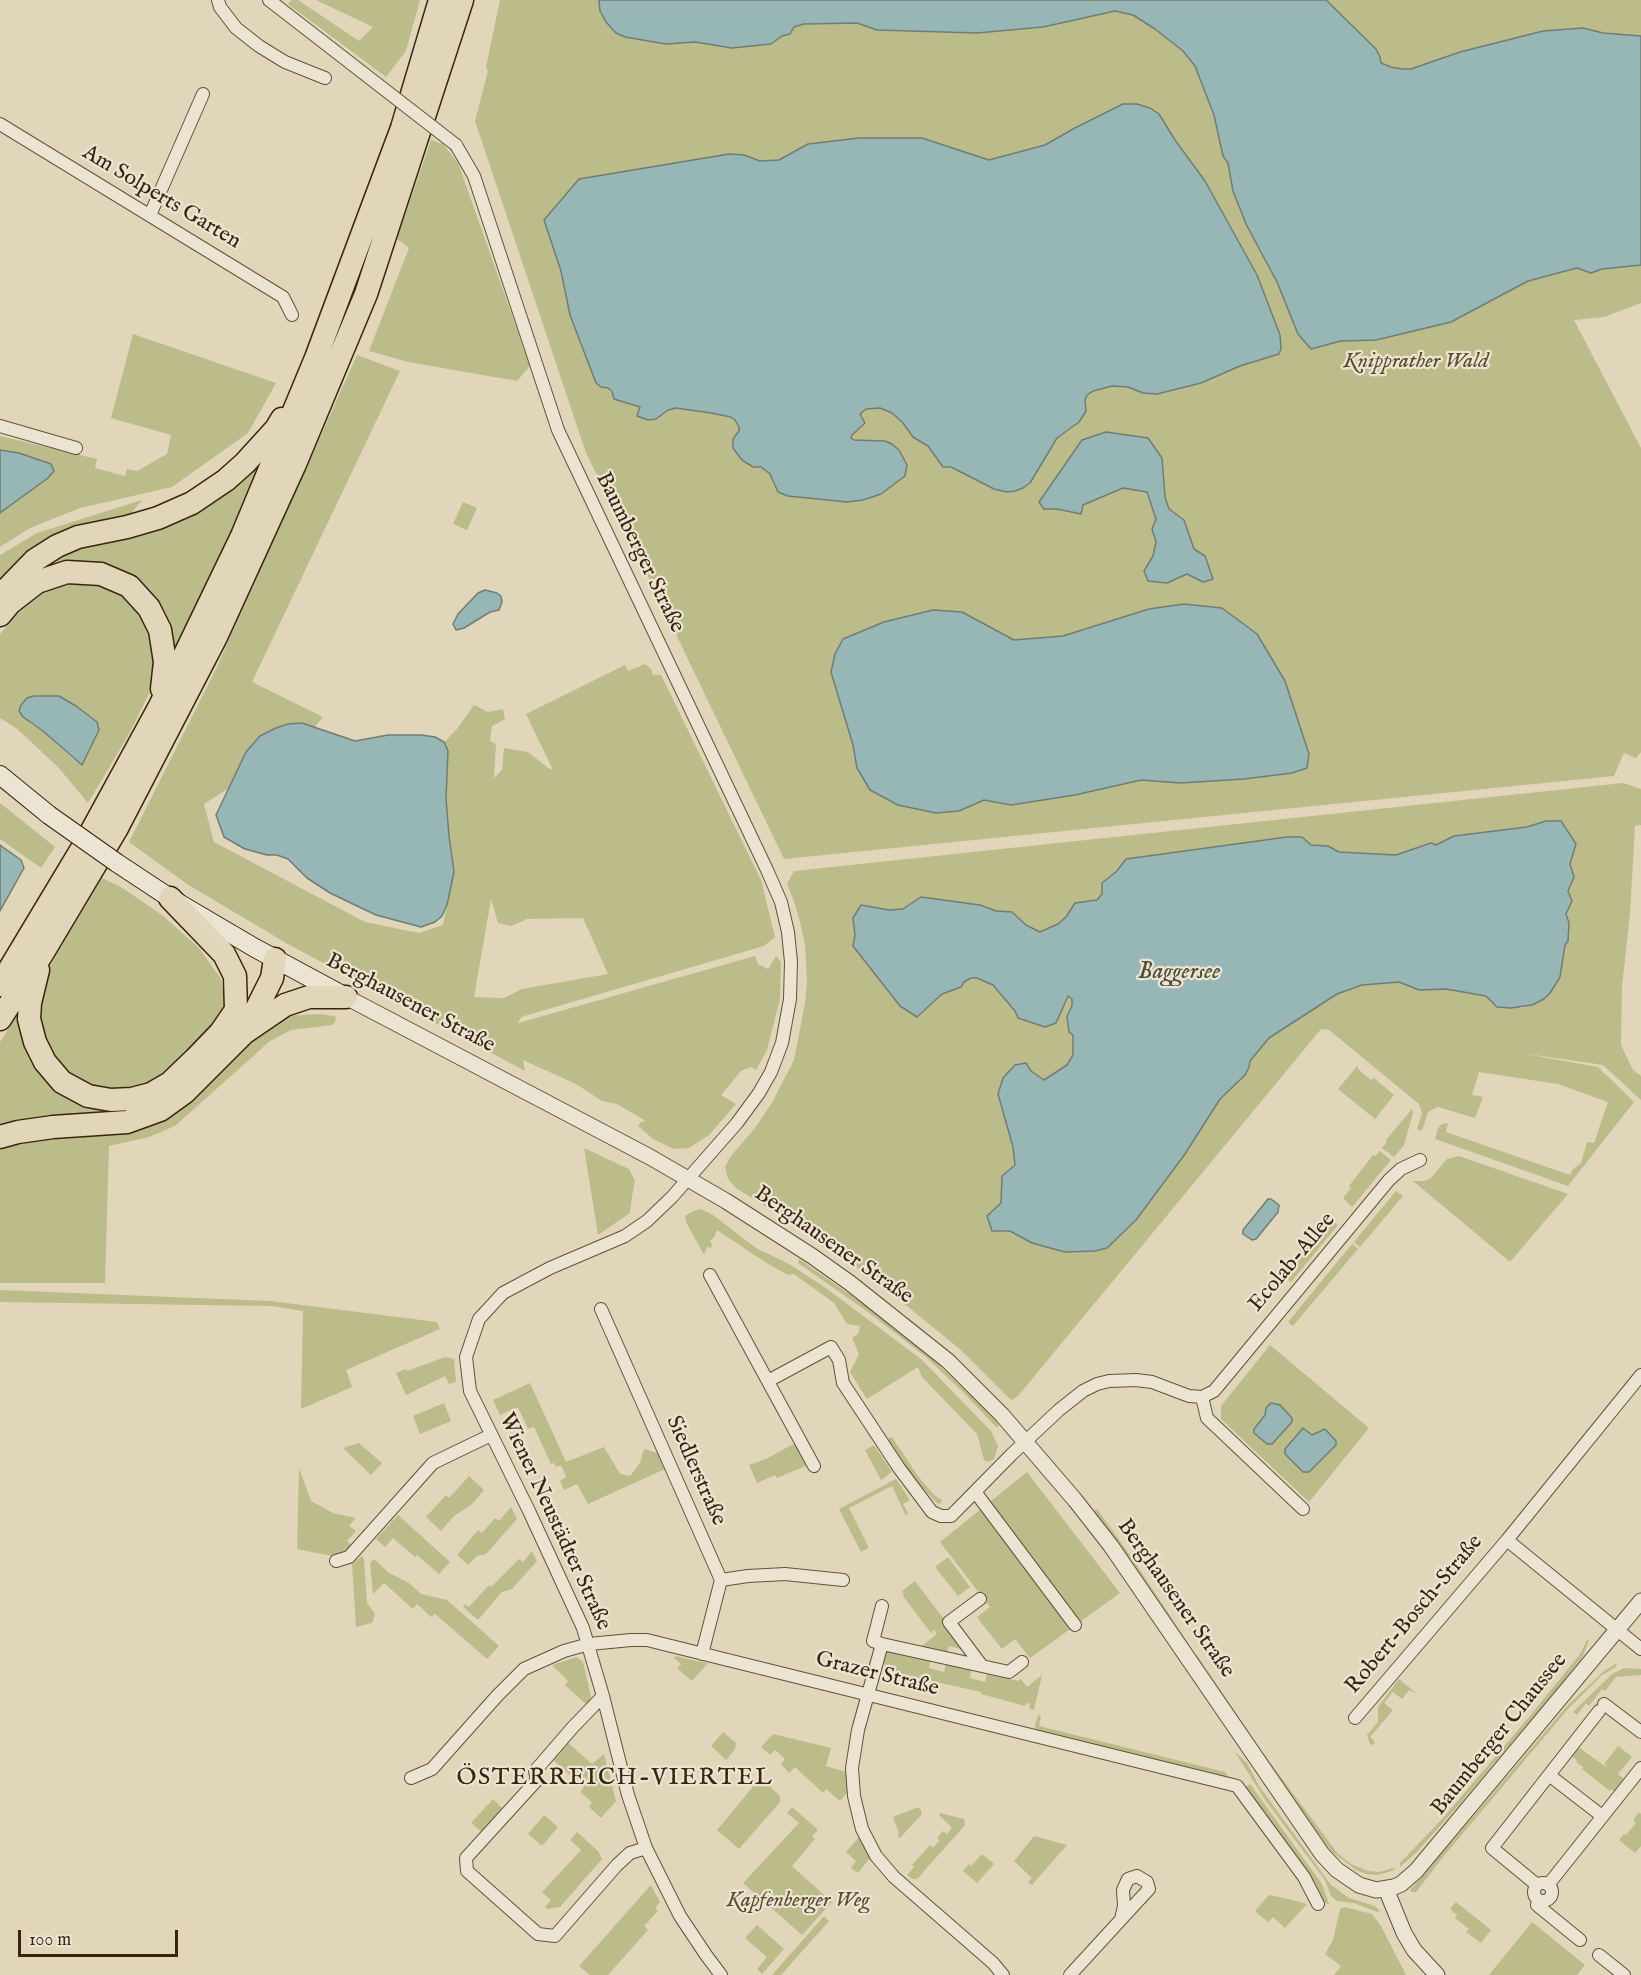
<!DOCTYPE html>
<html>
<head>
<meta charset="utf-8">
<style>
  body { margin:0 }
  #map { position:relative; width:1641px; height:1975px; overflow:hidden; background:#e1d6b9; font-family:"IM FELL English",serif }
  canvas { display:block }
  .scale { position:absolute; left:18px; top:1930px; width:160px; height:27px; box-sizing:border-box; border:3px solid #39250f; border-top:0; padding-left:8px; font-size:18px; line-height:21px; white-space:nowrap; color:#39250f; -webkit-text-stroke:4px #ece4d2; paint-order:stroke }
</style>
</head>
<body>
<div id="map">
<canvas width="1641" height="1975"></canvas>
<div class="scale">100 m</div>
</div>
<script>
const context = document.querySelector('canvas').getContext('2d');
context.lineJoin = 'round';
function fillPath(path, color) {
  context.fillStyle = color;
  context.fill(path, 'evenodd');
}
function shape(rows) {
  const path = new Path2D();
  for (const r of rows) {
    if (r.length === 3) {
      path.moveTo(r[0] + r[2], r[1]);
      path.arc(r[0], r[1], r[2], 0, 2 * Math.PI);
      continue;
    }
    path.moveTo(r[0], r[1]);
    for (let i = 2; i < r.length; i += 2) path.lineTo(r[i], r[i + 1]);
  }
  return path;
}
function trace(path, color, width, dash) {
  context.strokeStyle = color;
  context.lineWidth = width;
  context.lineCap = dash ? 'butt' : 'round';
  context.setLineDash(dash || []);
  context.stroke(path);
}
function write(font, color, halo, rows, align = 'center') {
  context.font = font + ' "IM FELL English",serif';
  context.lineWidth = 4.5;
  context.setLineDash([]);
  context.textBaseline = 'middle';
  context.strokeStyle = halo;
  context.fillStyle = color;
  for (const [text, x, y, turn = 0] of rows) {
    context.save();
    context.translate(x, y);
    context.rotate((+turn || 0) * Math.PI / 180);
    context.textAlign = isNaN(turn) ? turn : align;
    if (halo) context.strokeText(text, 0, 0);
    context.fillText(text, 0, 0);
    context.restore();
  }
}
const green = shape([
  [292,0,298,0,359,41,373,27,316,0,420,0,406,51,386,77,288,4],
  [500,0,1641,0,1641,303,1604,317,1574,320,1641,448,1641,752,1636,758,1624,753,1614,776,784,859,646,572,586,453,475,121,488,71,486,67],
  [431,140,443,144,458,163,530,366,517,381,408,362,369,351,409,248,397,239],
  [133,334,276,383,248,433,172,487,80,508,30,528,0,547,0,436,97,459,95,468,125,476,127,469,137,471,167,454,171,435,111,418],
  [357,355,400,371,252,682,323,717,315,727,302,723,288,724,260,736,246,752,229,788,204,804,214,842,365,922,419,933,443,925,454,871,449,836,446,799,448,751,444,742,457,729,474,705,488,712,503,709,505,719,492,726,490,741,496,744,494,778,502,770,504,748,528,752,548,768,553,770,526,714,625,665,628,671,645,664,651,669,653,675,661,675,761,880,775,937,764,946,521,1017,518,1023,755,956,758,964,768,969,776,956,781,962,780,999,767,1050,756,1070,751,1067,741,1071,721,1095,736,1104,709,1135,689,1148,674,1149,653,1139,638,1126,641,1122,646,1121,617,1104,602,1101,576,1084,523,1060,525,1071,286,943,187,884,129,842,216,669],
  [491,899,498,923,511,926,527,919,583,918,608,974,522,989,504,998,474,997],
  [277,433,170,662,168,640,102,572,0,605,55,552,137,528],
  [142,500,125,521,0,586,0,555,37,533],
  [463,502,477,508,467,530,453,524],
  [67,581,98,583,128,597,147,616,157,670,150,692,129,734,88,803,58,767,16,728,0,718,0,634,30,600,48,586],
  [34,696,59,696,76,706,97,722,99,730,92,742,73,759,43,731,31,724],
  [1623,783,1641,789,1641,825,1635,826,1630,914,1622,987,1621,1045,1633,1070,1641,1076,1641,1100,1603,1065,1520,1053,1598,1067,1634,1102,1568,1186,1435,1139,1438,1128,1442,1124,1448,1123,1446,1132,1570,1175,1573,1169,1581,1163,1587,1142,1594,1143,1608,1102,1558,1084,1479,1072,1472,1095,1483,1097,1475,1118,1438,1107,1428,1112,1422,1131,1417,1129,1422,1113,1419,1104,1329,1030,1321,1029,1018,1396,1011,1400,961,1350,886,1289,826,1244,736,1188,728,1179,725,1167,731,1156,755,1128,773,1101,794,1060,805,1003,807,982,805,945,801,926,795,904,787,884,794,871],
  [1546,821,1564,824,1576,844,1570,864,1574,877,1568,891,1572,901,1566,914,1569,923,1568,941,1565,945,1560,977,1550,993,1538,1002,1522,1008,1486,996,1446,989,1419,990,1399,982,1362,985,1337,994,1269,1038,1250,1061,1249,1067,1220,1099,1185,1154,1136,1220,1032,1243,1010,1231,1000,1232,987,1216,1001,1203,1002,1176,1015,1165,1013,1147,998,1094,1015,1065,1025,1063,1031,1071,1044,1080,1067,1065,1073,1055,1073,1035,1069,1032,1067,1016,1072,1006,1072,999,1068,996,1062,1009,1015,1011,993,985,977,978,971,978,964,982,961,987,942,994,918,1017,900,1006,853,946,855,935,853,918,864,906,889,910,903,909,921,897,980,905,996,911,1012,912,1026,925,1039,932,1058,924,1066,917,1075,903,1097,900,1102,894,1102,883,1117,871,1126,859,1302,837,1311,845,1328,846,1339,852,1396,855,1431,843,1436,845,1454,836,1527,827],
  [0,803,55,847,41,868,0,839],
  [102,878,121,887,162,915,199,948,221,979,224,1000,223,1017,160,1081,107,1095,59,1071,37,1024,43,981,50,966],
  [255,989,258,991,242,1018,227,1037,168,1095,154,1107,131,1116,34,1124,0,1132,0,1042,24,1004,23,1016,30,1047,41,1067,67,1093,81,1100,114,1108,128,1105,154,1097,173,1086,227,1034,239,1018],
  [321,1014,337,1017,333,1025,291,1030,270,1041,175,1126,149,1137,109,1146,105,1283,0,1283,0,1148,194,1097,263,1031,285,1016],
  [1358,1065,1358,1069,1371,1080,1374,1078,1394,1095,1375,1119,1338,1089],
  [1412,1109,1413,1113,1404,1145,1394,1157,1382,1148,1387,1142,1386,1140],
  [584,1148,629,1169,635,1181,632,1196,630,1213,598,1235],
  [1380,1151,1391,1160,1352,1207,1343,1198,1351,1188,1349,1186,1373,1155,1375,1156],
  [1459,1156,1568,1194,1510,1262,1413,1181,1424,1181,1431,1178,1447,1159],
  [1396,1191,1403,1196,1360,1247,1354,1242],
  [701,1209,713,1215,756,1248,789,1264,823,1286,921,1359,991,1431,998,1446,994,1459,989,1462,984,1460,977,1434,922,1377,918,1367,867,1399,850,1372,859,1354,852,1338,859,1333,860,1326,847,1324,834,1303,794,1274,788,1275,768,1264,717,1230,714,1238,710,1240,712,1245,711,1248,707,1247,704,1255,686,1222,685,1216,693,1211],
  [1328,1216,1338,1225,1291,1282,1279,1272,1282,1272],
  [1352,1244,1358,1249,1293,1326,1288,1322],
  [799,1259,862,1303,924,1351,973,1398,996,1421,999,1427,996,1427,963,1392,926,1357,868,1312,798,1263],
  [0,1290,270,1301,437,1322,440,1329,346,1370,352,1387,301,1409,303,1311,271,1306,0,1302],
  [1270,1345,1369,1428,1309,1502,1221,1419,1221,1406],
  [445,1357,454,1359,456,1382,449,1384,445,1376,406,1395,396,1373,406,1369,407,1371],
  [530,1383,566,1462,604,1447,620,1474,630,1476,640,1463,644,1449,658,1453,665,1469,588,1504,577,1484,564,1490,560,1481,566,1477,561,1465,556,1467,554,1463,551,1464,534,1427,528,1429,518,1407,500,1415,493,1400],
  [444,1403,451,1421,420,1434,413,1416],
  [892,1437,918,1476,934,1495,942,1500,941,1503,939,1504,936,1502,915,1480,887,1439],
  [797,1442,810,1464,777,1478,775,1475,757,1483,749,1465,766,1459],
  [359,1443,382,1463,371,1475,343,1448],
  [874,1445,892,1472,881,1480,865,1450],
  [299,1468,311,1501,333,1513,356,1518,349,1526,356,1531,347,1541,353,1546,351,1550,337,1557,297,1549],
  [1027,1472,1120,1593,1030,1658,1015,1639,1002,1649,982,1624,977,1617,990,1607,940,1542],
  [469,1476,484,1490,471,1505,454,1516,441,1531,426,1517,446,1495,449,1498],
  [896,1479,910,1500,903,1504,908,1513,906,1516,892,1486,849,1508,869,1548,861,1552,839,1509],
  [511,1507,517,1519,486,1554,477,1556,468,1565,457,1555,478,1530,482,1533,495,1518,499,1521],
  [1097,1509,1130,1555,1190,1646,1185,1643,1136,1569,1094,1511],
  [398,1515,450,1562,439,1574,417,1555,415,1557,393,1538,385,1547,376,1539],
  [532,1551,537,1561,512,1589,502,1592,478,1620,463,1607,465,1604,469,1607,489,1585,491,1587,519,1559,523,1562],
  [362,1556,364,1559,367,1603,375,1614,372,1623,356,1627,352,1564],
  [948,1557,970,1587,958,1596,935,1567],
  [374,1559,389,1573,409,1583,421,1594,447,1600,499,1646,487,1659,435,1614,431,1617,417,1604,413,1609,384,1583,373,1594,370,1563],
  [915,1581,965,1647,964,1650,949,1646,947,1654,919,1648,937,1634,934,1630,931,1633,903,1596,904,1595,902,1591],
  [1587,1640,1589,1640,1583,1656,1560,1685,1457,1807,1417,1852,1400,1867,1400,1863,1443,1818,1530,1716,1580,1654],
  [888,1650,931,1660,929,1668,944,1672,946,1664,971,1670,970,1678,985,1682,987,1674,1018,1681,1021,1679,1027,1687,1042,1675,1034,1710,1029,1708,1030,1704,1026,1703,1025,1706,981,1694,981,1692,887,1671,888,1665,883,1664,886,1652],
  [1196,1654,1263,1753,1338,1854,1351,1864,1368,1871,1379,1872,1393,1868,1395,1870,1378,1875,1366,1874,1356,1870,1331,1851,1268,1766,1195,1659],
  [676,1656,696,1661,708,1663,692,1681,677,1668,681,1664,674,1658],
  [577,1657,583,1662,592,1701,588,1706,565,1685,568,1681,552,1665],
  [1617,1663,1616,1667,1602,1675,1568,1709,1443,1857,1416,1892,1412,1892,1410,1890,1422,1877,1567,1706,1604,1671],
  [1624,1668,1641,1669,1641,1675,1616,1677,1605,1691,1602,1689,1589,1706,1586,1703,1577,1715,1573,1712,1612,1674],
  [1399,1679,1416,1693,1409,1690,1402,1699,1393,1692,1384,1703,1393,1710,1370,1737,1375,1742,1373,1745,1370,1744,1367,1735,1378,1722,1378,1707],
  [1038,1715,1041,1716,1039,1726,1225,1772,1229,1778,1034,1730],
  [723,1732,736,1743,735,1749,726,1760,711,1746],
  [773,1734,831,1748,826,1766,846,1772,847,1793,840,1801,826,1789,823,1793,795,1767,789,1773,781,1764,785,1759,775,1750,770,1755,761,1747],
  [568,1743,592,1764,604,1754,616,1801,601,1818,589,1807,592,1802,580,1792,584,1787,553,1760],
  [1577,1746,1606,1767,1607,1766,1604,1764,1618,1746,1632,1757,1618,1774,1625,1780,1615,1792,1611,1789,1610,1791,1582,1769,1583,1767,1576,1762,1577,1760,1570,1755],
  [1235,1752,1247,1763,1259,1786,1331,1885,1349,1898,1375,1906,1380,1911,1377,1912,1354,1903,1337,1901,1331,1896,1325,1880,1266,1801],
  [764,1781,780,1796,780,1802,739,1849,717,1830,756,1783,760,1785],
  [1250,1784,1322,1884,1329,1904,1322,1902,1244,1788],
  [493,1799,504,1810,483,1833,471,1823],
  [792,1807,818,1830,812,1836,815,1839,792,1866,832,1902,802,1935,743,1883,799,1823,787,1813],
  [916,1808,920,1808,922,1814,899,1839,898,1834,899,1833,893,1817],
  [1639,1812,1641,1814,1641,1846,1635,1853,1619,1840,1624,1834,1626,1835,1636,1823,1633,1820],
  [940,1813,964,1819,965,1825,917,1879,912,1879,907,1875,914,1867,912,1865,930,1845,933,1848,939,1841,937,1838,943,1831,947,1834,952,1828,939,1815],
  [544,1815,558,1827,542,1846,528,1834],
  [577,1832,598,1851,602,1859,560,1907,547,1909,545,1907,551,1900,542,1892,581,1850,570,1840],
  [1034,1836,1067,1845,1032,1885,1028,1882,1032,1878,1014,1861],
  [859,1837,870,1858,858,1873,851,1868,856,1861,846,1852],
  [982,1854,994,1864,977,1883,963,1871,969,1864,971,1866],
  [651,1885,660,1902,655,1908,658,1911,644,1926,648,1930,608,1975,590,1975,579,1966],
  [1269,1895,1288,1899,1307,1904,1285,1928,1273,1917,1268,1922,1255,1911],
  [1456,1902,1491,1930,1481,1943,1466,1932,1469,1929,1455,1918,1457,1915,1450,1909],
  [1345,1907,1372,1914,1381,1926,1406,1975,1334,1975,1341,1966,1325,1954,1333,1940,1340,1909],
  [824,1916,829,1921,781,1975,772,1975],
  [1532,1922,1585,1965,1577,1975,1489,1975],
  [757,1925,784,1949,762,1974,757,1969,767,1957,745,1938]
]);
const water = shape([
  [599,0,1326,0,1376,49,1380,57,1381,63,1391,67,1402,69,1411,69,1460,52,1543,31,1583,28,1603,33,1641,36,1641,265,1602,269,1591,273,1577,268,1528,281,1451,322,1376,340,1341,341,1311,349,1298,334,1277,282,1246,224,1233,191,1228,163,1223,156,1214,115,1195,66,1183,51,1155,29,1133,15,1115,11,1043,27,977,33,877,30,857,23,804,24,794,27,790,34,782,36,771,44,732,48,695,42,666,44,625,37,616,33,606,22,600,11,599,0],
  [1123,104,1137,104,1150,108,1159,114,1175,140,1205,181,1257,275,1280,335,1281,349,1279,354,1240,366,1201,383,1157,394,1143,393,1128,387,1112,386,1093,391,1087,395,1085,400,1086,411,1083,416,1079,422,1057,438,1030,483,1023,488,1015,491,1007,492,994,489,951,467,943,467,928,446,913,437,903,423,892,413,880,408,866,409,860,414,865,423,852,435,851,438,854,440,885,441,892,444,899,450,907,465,905,476,881,494,863,500,847,502,788,496,778,492,770,474,761,467,753,467,742,460,733,448,733,439,739,431,739,427,735,420,731,417,711,413,676,408,668,410,656,419,648,420,637,416,640,407,614,399,612,391,608,388,601,387,596,383,570,315,561,271,544,220,579,179,729,154,744,155,760,161,779,160,808,144,859,138,922,138,989,160,1045,145,1073,129,1123,104],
  [1106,432,1148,438,1162,458,1165,497,1169,509,1184,520,1194,549,1205,556,1213,579,1203,582,1187,574,1167,583,1148,581,1144,571,1153,556,1156,542,1152,529,1156,519,1147,492,1123,488,1083,505,1081,514,1057,509,1044,509,1039,502,1082,440,1106,432],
  [0,450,19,453,51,464,54,471,48,478,0,513,0,450],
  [485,590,497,593,501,596,502,602,499,610,490,612,464,628,456,630,453,624,458,614,478,593,485,590],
  [1184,604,1222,608,1257,634,1285,681,1309,754,1307,768,1292,773,1244,779,1180,783,1141,780,1075,795,1011,805,984,800,959,811,936,813,898,805,870,790,857,768,853,745,831,672,835,654,843,639,884,622,933,610,962,612,1014,640,1063,636,1149,609,1184,604],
  [34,696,59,696,76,706,97,722,99,730,82,765,43,731,23,717,19,711,21,705,27,698,34,696],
  [302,723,355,741,388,735,421,735,435,737,444,742,448,751,446,799,449,836,454,872,447,905,442,916,435,922,421,927,376,915,330,893,307,878,288,859,277,855,267,855,245,849,224,837,216,815,246,752,260,736,276,728,288,724,302,723],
  [1546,821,1561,821,1576,844,1570,864,1574,877,1568,891,1572,901,1566,914,1569,923,1568,941,1565,945,1560,977,1550,993,1544,999,1532,1005,1511,1008,1497,1007,1486,996,1446,989,1419,990,1399,982,1362,985,1337,994,1269,1038,1250,1061,1249,1067,1245,1075,1220,1099,1185,1154,1136,1220,1107,1248,1095,1251,1065,1252,1032,1243,1010,1231,992,1231,987,1216,1001,1203,1002,1176,1015,1165,1013,1147,998,1094,1003,1078,1015,1065,1026,1063,1031,1071,1044,1080,1067,1065,1073,1055,1073,1035,1069,1032,1067,1016,1072,1006,1072,999,1068,996,1056,1023,1045,1027,1018,1018,1015,1011,993,985,977,978,971,978,964,982,961,987,942,994,917,1017,900,1006,853,946,855,935,853,918,861,905,889,910,903,909,921,897,980,905,996,911,1012,912,1026,925,1040,932,1058,924,1066,917,1075,903,1097,900,1102,894,1102,883,1117,871,1126,859,1287,837,1302,837,1311,845,1328,846,1339,852,1396,855,1431,843,1436,845,1454,836,1527,827,1546,821],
  [0,845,21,860,24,868,0,911,0,845],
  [1268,1199,1271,1199,1279,1205,1278,1212,1256,1239,1252,1240,1243,1234,1243,1230,1268,1199],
  [1271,1403,1280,1405,1292,1418,1292,1422,1272,1444,1267,1444,1254,1433,1254,1429,1265,1415,1266,1408,1271,1403],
  [1303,1428,1312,1435,1325,1429,1336,1441,1336,1445,1309,1472,1303,1472,1285,1454,1285,1449,1303,1428]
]);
const minor = shape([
  [218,0,220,7,236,28,259,46,285,62,325,78],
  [269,0,331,48],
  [0,124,283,297,292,315],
  [456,145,474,176,558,430,767,870,781,902,788,932,791,962,790,999,782,1043,771,1072,759,1093,737,1123,672,1197,647,1221,625,1236,550,1268,503,1293,479,1319,466,1357,470,1391,529,1511,583,1628,603,1696,628,1795,646,1848,680,1916,706,1955,721,1975],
  [150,215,203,94],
  [0,426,76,448],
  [710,1275,814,1466],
  [601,1309,721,1580,702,1654],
  [768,1381,831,1347,839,1360,843,1383,899,1468,932,1512,941,1516,951,1516,1012,1454,1059,1410,1083,1391,1097,1384,1109,1381,1136,1380,1152,1382,1189,1396,1202,1397,1214,1391,1389,1180,1401,1169,1420,1160],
  [1202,1397,1207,1418,1303,1509],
  [976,1493,1075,1625],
  [1507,1540,1641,1649],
  [336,1561,349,1557,433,1463,491,1435],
  [721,1580,748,1576,785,1574,843,1580],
  [980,1599,949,1622,982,1666],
  [882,1606,873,1641,882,1644],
  [603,1696,573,1727,535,1771,537,1780,466,1858,467,1871,538,1934,555,1936,617,1865,630,1853,646,1848],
  [1604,1704,1641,1732],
  [1355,1718,1507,1540,1641,1375],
  [1549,1775,1602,1816],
  [411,1778,432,1769,497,1696,524,1669,564,1651,589,1644,631,1640,647,1640,1237,1786,1304,1877,1318,1904],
  [1543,1892,9],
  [1537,1885,1492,1848,1599,1711],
  [1548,1885,1641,1768],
  [1538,1900,1537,1905,1580,1940],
  [1599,1955,1624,1975],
  [1003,1975,993,1963,894,1877,876,1856,862,1829,854,1796,852,1768,858,1730,882,1644,1009,1672,1022,1662],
  [1070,1975,1149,1889,1147,1882,1137,1876,1128,1879,1123,1890,1124,1906,1121,1919]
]);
const tertiary = shape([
  [346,997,650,1157,726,1201,812,1256,850,1283,948,1361,1002,1415,1075,1500,1111,1546,1322,1854,1337,1870,1359,1885,1376,1890,1394,1887,1401,1884,1416,1871,1641,1601],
  [1386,1889,1404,1933,1414,1950,1437,1975]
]);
const secondary = shape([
  [0,775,49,815],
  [117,863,170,898,255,948,344,996]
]);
const motorway = shape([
  [0,596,35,560,57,546,78,537,127,527,158,518,192,503,226,480,245,463,276,429,282,419],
  [0,615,10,603,37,582,67,572,101,574,129,586,149,608,160,630,165,662,162,689],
  [38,970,30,1003,29,1019,35,1042,45,1062,62,1082,88,1096,111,1100,132,1099,151,1094,170,1083,196,1058,221,1032,236,1010,235,976,224,954,170,898],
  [0,985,83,847,160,706,242,536,316,358,402,128,440,0],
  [0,1019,42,954,117,828,216,637,295,464,366,294,462,0],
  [245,1032,272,978,275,959],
  [0,1137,18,1132,53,1127,127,1122,160,1110,185,1092,244,1033,285,1005,309,997,346,997]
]);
const minorBridge = shape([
  [331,48,456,145]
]);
const secondaryBridge = shape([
  [49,815,117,863]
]);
const streetNames = [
  ["Am Solperts Garten",161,198,31],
  ["Baumberger Straße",639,553,64],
  ["Berghausener Straße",410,1004,28],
  ["Berghausener Straße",833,1246,35],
  ["Ecolab-Allee",1293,1263,-50],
  ["Siedlerstraße",695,1471,66],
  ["Wiener Neustädter Straße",554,1522,65],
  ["Berghausener Straße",1175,1599,55],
  ["Robert-Bosch-Straße",1415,1615,-50],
  ["Grazer Straße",877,1675,14],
  ["Baumberger Chaussee",1500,1735,-51]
];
const parkNames = [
  ["Knipprather Wald",1416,362],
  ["Kapfenberger Weg",798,1901]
];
const waterNames = [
  ["Baggersee",1179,973]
];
const neighbourhoodNames = [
  ["ÖSTERREICH-VIERTEL",615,1779]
];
fillPath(green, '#bbbc8a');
fillPath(water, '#97b7b7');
trace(water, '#717d74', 1.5);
trace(minor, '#63513a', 14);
trace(tertiary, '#63513a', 17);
trace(secondary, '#39250f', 20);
trace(motorway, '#39250f', 25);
trace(minor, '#ece4d2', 12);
trace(tertiary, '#ece4d2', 15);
trace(secondary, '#ece4d2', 18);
trace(motorway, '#e1d6b9', 22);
trace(minorBridge, '#63513a', 14, []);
trace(secondaryBridge, '#39250f', 20, []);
trace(minorBridge, '#ece4d2', 12);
trace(secondaryBridge, '#ece4d2', 18);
write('22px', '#39250f', '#ece4d2', streetNames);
write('italic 22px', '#5a4b2e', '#ece4d2', parkNames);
write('italic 24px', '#504a39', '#ece4d2', waterNames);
context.letterSpacing = '1.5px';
write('24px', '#39250f', '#ece4d2', neighbourhoodNames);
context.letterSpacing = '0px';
</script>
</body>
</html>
